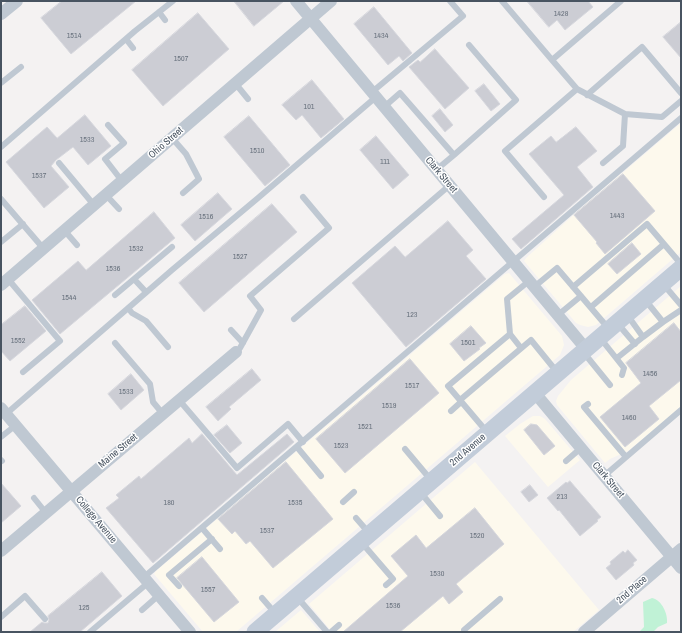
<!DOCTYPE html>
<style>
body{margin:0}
#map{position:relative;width:682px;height:633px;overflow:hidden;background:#f4f2f2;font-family:"Archivo Narrow",sans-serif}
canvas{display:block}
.frame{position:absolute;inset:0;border:2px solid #485461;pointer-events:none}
</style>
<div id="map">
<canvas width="682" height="633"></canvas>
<div class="frame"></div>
</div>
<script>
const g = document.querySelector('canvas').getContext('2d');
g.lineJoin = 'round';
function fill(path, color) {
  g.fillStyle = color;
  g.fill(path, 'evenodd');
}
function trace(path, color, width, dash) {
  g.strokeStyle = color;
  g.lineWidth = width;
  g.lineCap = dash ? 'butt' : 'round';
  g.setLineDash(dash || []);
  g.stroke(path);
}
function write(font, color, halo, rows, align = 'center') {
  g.font = font + ' "Archivo Narrow",sans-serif';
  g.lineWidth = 3;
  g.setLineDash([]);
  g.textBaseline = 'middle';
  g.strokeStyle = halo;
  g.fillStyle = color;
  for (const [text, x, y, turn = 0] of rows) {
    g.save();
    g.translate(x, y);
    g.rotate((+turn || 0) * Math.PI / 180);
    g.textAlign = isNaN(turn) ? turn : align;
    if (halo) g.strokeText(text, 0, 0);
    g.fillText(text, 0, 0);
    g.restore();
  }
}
fill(new Path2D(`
 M681,123V252L596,325L588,327L580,325L576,323L524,261L526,258L579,210Z
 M509,273L562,336L564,345L560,355L236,632H203L154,574L156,571L505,274Z
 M681,286V407L628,451L610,459L605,463L557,405L556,401L558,396L571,380Z
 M533,416H540L545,419L580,460L548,487L505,436L520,424Z
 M475,462L599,610L573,632H332L309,604Z
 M301,610L320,632H275Z`), '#fdf9ed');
fill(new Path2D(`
 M652,598C662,600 668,614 667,623L658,627L653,632H639L644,627L643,602Z`), '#c0f2d6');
const building = new Path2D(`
 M62,1H136L71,54L41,18Z
 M234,1H284L254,26Z
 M527,1H588L593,7L565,30L557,20L549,27Z
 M374,7L412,53L403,61L399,56L388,65L354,24Z
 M198,13L229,49L163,106L132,70Z
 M681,22V58L663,37Z
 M435,49L469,88L445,109L409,67L418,60L420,62Z
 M312,80L344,119L321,138L302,115L296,120L282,105Z
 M484,84L500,104L491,111L475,91Z
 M440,109L453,125L445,132L432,116Z
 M85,115L111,146L88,165L73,147L56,160L51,166L69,187L44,208L6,162L47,127L57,138Z
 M249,116L290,165L265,186L224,137Z
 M576,127L597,151L577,167L593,187L521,249L512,239L564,195L529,154L551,136L556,142Z
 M376,136L409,175L393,189L360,150Z
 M623,174L655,211L605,254L596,243L597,242L574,215Z
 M218,193L232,209L195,241L181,225Z
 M272,204L297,232L204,312L179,283Z
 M154,212L175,238L60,334L32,300L78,261L86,270Z
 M448,221L473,250L466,256L486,279L406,347L352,283L395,246L405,257Z
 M632,243L641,254L617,274L608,264Z
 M25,306L46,331L10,361L1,351V325Z
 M674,323L681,332V380L649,406L659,419L625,447L600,417L641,383L626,363Z
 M471,326L486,343L479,348L480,349L464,361L450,344Z
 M410,359L439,393L345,473L316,439Z
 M252,369L261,380L229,407L231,409L218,421L206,407Z
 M131,374L144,390L121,410L108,394Z
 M531,424L537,425L555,446L544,455L524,430Z
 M227,425L242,443L230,453L214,435Z
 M202,434L237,475L287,434L294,442L153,563L106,508L119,498L116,495L139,476L141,479L189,438L192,443Z
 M286,462L333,519L273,568L250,541L246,544L235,531L232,534L218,519Z
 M570,481L601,517L597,520L598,521L580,536L559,510L558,511L547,498L566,482L567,483Z
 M1,483L21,506L1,523Z
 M530,485L538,495L529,502L521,492Z
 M475,508L504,544L456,584L463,592L449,604L443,596L400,632H343L408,576L391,556L416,535L426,548Z
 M628,550L637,560L633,563L634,565L616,580L606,568L611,564L610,562L623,551L625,553Z
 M202,557L239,602L214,622L177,578Z
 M102,572L122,596L80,632H30L42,622L44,623H48L49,620L48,616Z`);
fill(building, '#cccdd4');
trace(building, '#d6d7dd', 1);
trace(new Path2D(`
 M502,1L552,60
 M159,12L165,20
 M126,39L133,48
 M1,83L21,67
 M235,83L248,99
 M577,89L625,114L662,117L681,101
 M372,92L463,16L450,1
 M587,95L642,47L681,93
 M384,107L400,93L454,155L436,170
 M108,125L124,143L105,159L122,181
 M172,138L186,154L199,179L183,193
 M1,147L135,31L173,1
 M454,155L516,100L469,45
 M59,163L94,205
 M603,163L623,146L625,114
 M106,195L119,209
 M544,197L505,151L577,89L552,60L621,1
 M1,199L43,248
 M64,230L77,245
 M1,242L23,224
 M8,279L60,341L23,372
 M134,279L172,247
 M664,285L681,305
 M534,287L557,268L609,329
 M573,287L647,224L681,264
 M115,295L134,279L146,292
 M646,301L663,322L681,310
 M591,307L664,244
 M128,308L132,313L146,321L168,347
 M558,315L581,296
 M628,316L643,337L663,322
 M294,319L450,185
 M618,324L635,344
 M231,330L243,343
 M601,339L624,368L622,375
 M115,343L150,384L153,402L163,414
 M521,348L510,334L507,299L529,281
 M236,352L240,348L261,310L250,296L329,228L303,197
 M584,353L610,385
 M617,358L643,337
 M179,400L237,468L288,424L303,442
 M460,400L531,340L557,372
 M588,404L584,407L626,457
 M451,411L461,402
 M6,414L172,270L258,198L376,97
 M487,432L448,386L510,334
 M1,437L16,425
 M297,447L321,476
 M405,449L431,480
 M1,460L2,461
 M566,461L581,448
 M604,476L681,410
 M421,493L440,516
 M34,498L46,513
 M343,502L354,492
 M356,518L369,533
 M202,528L220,549
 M362,543L393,579L386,585
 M144,577L681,118
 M179,586L169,575L212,539
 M297,597L327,632
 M262,598L275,613
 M142,610L159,595
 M1,617L25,596L45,619
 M90,632L149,582
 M331,632L339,625
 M465,632L464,630L500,599`), '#bfc8d2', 6);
trace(new Path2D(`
 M296,1L586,349
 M1,14L17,1
 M1,285L331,1
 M535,393L681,568
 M1,408L190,632
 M1,551L236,352
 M584,632L681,549`), '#bfc8d2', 12);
trace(new Path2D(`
 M255,632L681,268`), '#c2ccd9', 17);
write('8px', '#69727e', null, [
 ["1428",561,14],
 ["1514",74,36],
 ["1434",381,36],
 ["1507",181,59],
 ["101",309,107],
 ["1533",87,140],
 ["1510",257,151],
 ["111",385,162],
 ["1537",39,176],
 ["1443",617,216],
 ["1516",206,217],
 ["1532",136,249],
 ["1527",240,257],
 ["1536",113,269],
 ["1544",69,298],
 ["123",412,315],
 ["1552",18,341],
 ["1501",468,343],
 ["1456",650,374],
 ["1517",412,386],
 ["1533",126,392],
 ["1519",389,406],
 ["1460",629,418],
 ["1521",365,427],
 ["1523",341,446],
 ["213",562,497],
 ["180",169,503],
 ["1535",295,503],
 ["1537",267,531],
 ["1520",477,536],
 ["1530",437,574],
 ["1557",208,590],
 ["1536",393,606],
 ["125",84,608]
]);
write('10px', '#485461', '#fff', [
 ["Ohio Street",166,143,-41],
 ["Clark Street",441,175,50],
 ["2nd Avenue",468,450,-41],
 ["Maine Street",118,451,-40],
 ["Clark Street",608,480,50],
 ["College Avenue",96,520,50],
 ["2nd Place",632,590,-41]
]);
</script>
